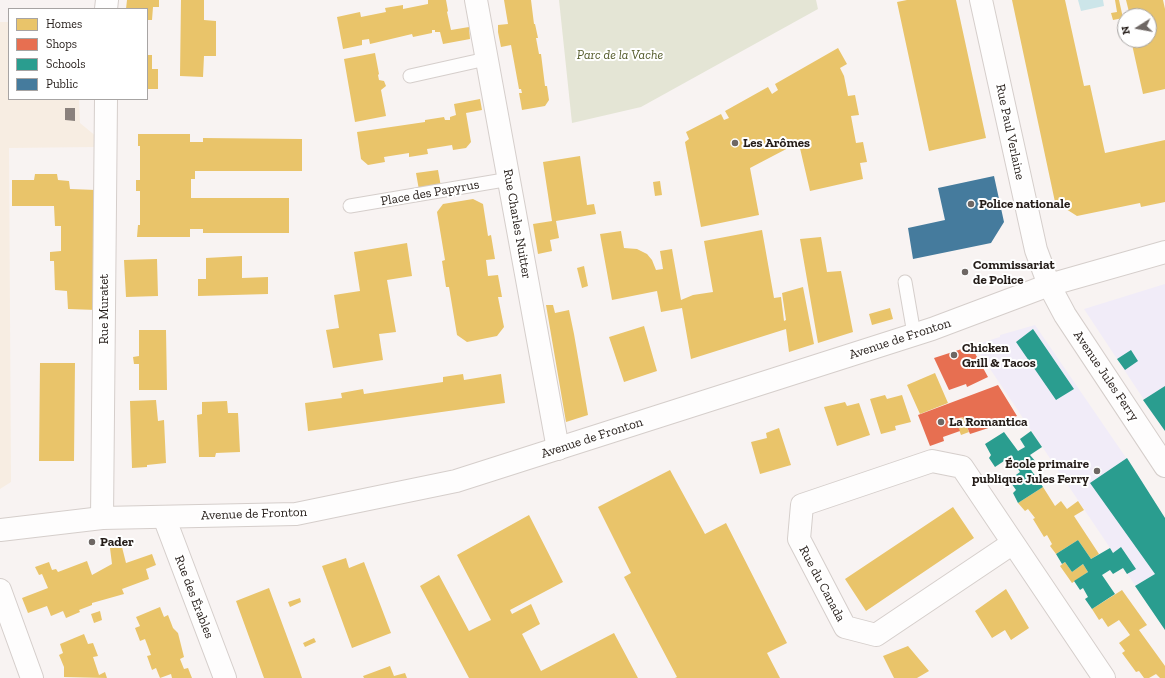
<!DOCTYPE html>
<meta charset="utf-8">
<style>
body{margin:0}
#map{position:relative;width:1165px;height:678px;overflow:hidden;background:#f8f3f2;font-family:"Zilla Slab",serif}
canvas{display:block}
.legend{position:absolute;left:8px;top:8px;width:140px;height:92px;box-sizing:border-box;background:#fff;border:1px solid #a7a4a3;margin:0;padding:5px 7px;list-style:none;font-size:12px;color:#241c18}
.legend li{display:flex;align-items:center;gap:8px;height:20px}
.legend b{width:20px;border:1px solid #a7a4a3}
.north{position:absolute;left:1117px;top:8px;width:40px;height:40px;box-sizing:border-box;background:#fff;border:1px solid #a7a4a3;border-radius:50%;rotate:259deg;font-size:11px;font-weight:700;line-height:16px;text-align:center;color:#241c18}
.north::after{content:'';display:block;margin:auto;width:14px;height:18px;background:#6e6764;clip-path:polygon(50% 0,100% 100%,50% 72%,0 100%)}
</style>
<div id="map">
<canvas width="1165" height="678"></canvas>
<ul class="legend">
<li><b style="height:11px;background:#e9c46a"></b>Homes</li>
<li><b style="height:11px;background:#e76f51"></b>Shops</li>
<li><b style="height:11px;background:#2a9d8f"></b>Schools</li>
<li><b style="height:11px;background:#457b9d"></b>Public</li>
</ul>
<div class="north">N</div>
</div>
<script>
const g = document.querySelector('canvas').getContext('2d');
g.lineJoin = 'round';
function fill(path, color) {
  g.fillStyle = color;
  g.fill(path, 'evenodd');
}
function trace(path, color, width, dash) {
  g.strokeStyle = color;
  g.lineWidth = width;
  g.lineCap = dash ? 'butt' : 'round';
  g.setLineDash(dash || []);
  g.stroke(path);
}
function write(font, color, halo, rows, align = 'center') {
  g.font = font + ' "Zilla Slab",serif';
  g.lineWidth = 4;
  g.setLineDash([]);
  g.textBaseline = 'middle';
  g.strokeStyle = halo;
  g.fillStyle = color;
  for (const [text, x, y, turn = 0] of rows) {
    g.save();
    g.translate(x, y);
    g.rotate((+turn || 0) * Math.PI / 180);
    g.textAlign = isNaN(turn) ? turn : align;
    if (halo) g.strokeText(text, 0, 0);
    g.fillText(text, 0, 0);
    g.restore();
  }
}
fill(new Path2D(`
 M0,22H9V99H79L80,123L97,137L96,147L9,148L11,482L0,489Z`), '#f7ede2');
fill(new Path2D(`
 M1165,284V430H1164L1084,309Z
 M1035,325L1144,484L1165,630L974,345L1000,337V335Z`), '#f1ecf8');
fill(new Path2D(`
 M559,0H816L818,9L641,107L572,123Z`), '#e4e5d5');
fill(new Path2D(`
 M1078,0H1103L1104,6L1081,11Z`), '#cce5e9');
fill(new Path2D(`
 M127,0H159V7H153L152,20H147V9H126Z
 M181,0H204V20L216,21V56H204L203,77L180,76Z
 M428,0H446L448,11L447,12L451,30L469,27L470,39L443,44L440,32H435V30H432V33L413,37L412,34L370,44L369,39L362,40V45L343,49L337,17L360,12L361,17L386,12L385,8L403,5V9L428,4Z
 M504,0H531L534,24H535L538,38H536L539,54H541L545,86H547L549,100L545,106L522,110L519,93H522L521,89H519L511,45L501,47L498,32V25L508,24Z
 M907,0H956L986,138L929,151L897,2Z
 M1012,0H1065L1084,86L1090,85L1105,153L1165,140V202L1141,207L1140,203L1077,216L1055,202Z
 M1115,0H1119L1123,18L1113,20L1111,13L1117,12Z
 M1126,0H1163L1165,9V89L1143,94L1131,40H1149V16H1130Z
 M838,48L847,64L840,68L844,76L848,96L855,95L859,115L851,116L856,143L863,142L867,162L860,163L863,179L810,191L799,144L792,146L750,168L759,215L701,227L685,142L689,139L686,132L721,114L724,120L729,118L725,111L768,87L772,94L778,90L775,84Z
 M375,53L379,74L378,75L379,80L384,81L386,86L381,90L386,116L355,122L344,59Z
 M147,55H152V69H158V89H147Z
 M480,99L482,110L466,113L471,142L466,148L453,150L452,145L427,149L428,154L409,157V153L384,157L385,162L368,165L361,159L357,132L425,122V120L444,117L445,120H450V117L456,115L454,104Z
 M138,134H190V142H203V138L302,139V171H195V179H191V198H289V233H203V229H190V237H137L138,225H140V191H136V180H140V146H138Z
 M580,156L587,205L594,204L596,214L556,221L559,238L550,240L552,251L538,254L533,224L552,221L543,162Z
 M438,170L441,187L419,190L416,173Z
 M35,174H57L58,180L69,181L70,189L96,190L97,310L68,309L67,291L55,290L54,261H50V252L61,251V226H55L54,206H12V180H34Z
 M660,181L662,195L655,196L653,182Z
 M473,199L483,204L488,236L491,235L495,259L486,260L488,276L498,275L502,297H498L504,327L497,336L467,342L457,335L449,287H446L442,261L445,260L437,212L443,204Z
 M762,230L774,298L781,297L784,321L786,320L782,293L803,287L814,344L789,352L786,329L691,359L682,308L661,312L657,291L612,300L600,234L621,231L624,248L637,249L647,254L652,260L656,270L663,269L660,251L672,249L681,300L693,295L713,292L704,241Z
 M821,237L827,272L841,271L853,332L818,343L800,239Z
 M407,243L412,276L387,280L396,332L379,334L383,360L333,368L326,330L339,328L334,295L360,291L354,252Z
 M242,256V278L268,277V294L198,296V279H206V258Z
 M157,259L158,296L126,297L124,260Z
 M584,266L588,286L582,288L577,268Z
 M546,305H553L555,313L569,310L574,334L588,415L566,422Z
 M890,308L893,319L872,325L869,314Z
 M644,326L657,371L624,382L609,337Z
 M139,330H166L167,390H139V364H134L133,357L139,356Z
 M40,363H75L74,461H39Z
 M935,373L948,403L920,414L907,385Z
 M463,374L464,380L501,374L505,403L308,431L305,403L342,398L341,393L363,389L364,394L443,382V377Z
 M885,395L887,399L902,395L911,422L895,426L896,430L881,434L870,399Z
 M156,400L158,421L164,420L166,463L147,465V467L132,468L130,401Z
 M227,401L228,413H238L240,452L216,453L215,457H199L197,415L202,414V402Z
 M845,402L847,406L859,403L870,435L837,446L824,407Z
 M963,417L969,432L961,435L955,419Z
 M779,428L791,465L760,474L751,442L767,438L766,433Z
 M670,470L705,534L726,523L787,643L767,653L780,678H675L677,677L624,577L631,573L598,507Z
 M1043,487L1055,506L1061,501L1067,509L1078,501L1084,510L1074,516L1099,554L1091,559L1078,540L1056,554L1050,546L1052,544L1047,535L1044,537L1033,519L1035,518L1028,509L1025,511L1018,503Z
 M953,507L974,538L866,611L845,579Z
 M529,515L563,582L510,610L512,614L531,604L540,624L522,634L541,671L614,633L638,678H469L420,586L439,575L469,631L491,620L457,555Z
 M122,547L126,563L152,554L156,565L146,569L149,579L122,589L124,594L92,603V605L79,610L80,612L66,618L63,611L51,616L47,606L28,613L22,598L48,588L42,574L39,575L35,567L49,562L52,570L56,569L58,572L87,561L92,575L112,564L110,548Z
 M346,558L349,568L364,562L391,633L352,648L322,566Z
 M1065,562L1072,572L1083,564L1088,572L1072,583L1060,566Z
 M269,588L299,669L302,678H264L236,601Z
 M1006,589L1029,628L1011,640L1005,630L992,638L975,611Z
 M1122,590L1147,625L1139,630L1165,666V678H1160L1156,674L1149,678H1144L1139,671L1136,672L1122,653L1125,651L1119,643L1130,635L1125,628L1119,620L1108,627L1102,618L1099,620L1092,609Z
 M300,598L301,602L290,607L288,602Z
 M160,607L164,617L168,615L173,628L178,633L184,657L180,659L184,669L188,668L192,678H172L171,674L160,678L156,668L152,670L147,656L151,655L145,639L140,641L135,628L140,626L136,617Z
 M100,611L102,620L94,623L91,614Z
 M84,634L88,644L93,643L98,656L93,657L99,675L105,672L107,678L64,677V667L59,655L63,653L60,644Z
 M314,638L316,642L305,647L303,643Z
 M908,646L929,671L917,678H894L883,656Z
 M390,666L394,676L405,673L407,678H364L363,676Z`), '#e9c46a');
fill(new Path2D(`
 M971,346L988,377L967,387L966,384L949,390L934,358Z
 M998,385L1017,416L1012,418L1013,420L970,434L963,417L955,419L960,431L943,437L944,441L930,446L918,415Z`), '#e76f51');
fill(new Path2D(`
 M1033,329L1074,389L1056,400L1016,342Z
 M1131,350L1138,361L1125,370L1117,359Z
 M1165,386V431L1143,400Z
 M1031,431L1042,447L1030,455L1036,462L1029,467L1043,487L1018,503L1013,493L1016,490L1009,480L1020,472L1010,457L995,467L989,458L991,455L985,444L1004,432L1018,451L1025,447L1020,439Z
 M1127,458L1165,518V630L1135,586L1155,574L1090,483Z
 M1078,540L1091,559L1110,548L1113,553L1121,547L1136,569L1127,574L1123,568L1113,574L1110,570L1102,575L1115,594L1092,609L1085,599L1088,597L1083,588L1080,590L1074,581L1088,572L1083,564L1072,572L1065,562L1062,564L1056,554Z`), '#2a9d8f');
fill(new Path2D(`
 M994,176L1004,222L991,243L913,259L908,228L945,220L938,188Z`), '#457b9d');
fill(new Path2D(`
 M65,108H75V121L65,120Z`), '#8a817c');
const lane = new Path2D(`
 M410,76L486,59
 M350,206L510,179
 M905,282L914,334`);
const street = new Path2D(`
 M476,0L558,449
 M981,0L1036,250L1049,285L1065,315L1165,466
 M106,9L107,0
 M164,517L225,678
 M102,518L106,99
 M1013,543L876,635L845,627L799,539L802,505L932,461L962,467L1104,678
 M0,590L32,678`);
const secondary = new Path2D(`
 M0,530L102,518L296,514L456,481L932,329L1049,285L1165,252`);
trace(lane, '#d5cecb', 15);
trace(street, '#d5cecb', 24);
trace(secondary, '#d5cecb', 24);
trace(lane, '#fefdfd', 13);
trace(street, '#fefdfd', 22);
trace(secondary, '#fefdfd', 22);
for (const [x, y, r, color] of [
 [735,143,4,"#6e6764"],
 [971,204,4,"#6e6764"],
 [965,272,4,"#6e6764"],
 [954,355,4,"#6e6764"],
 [941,422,4,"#6e6764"],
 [1097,471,4,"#6e6764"],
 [92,542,4,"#6e6764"]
]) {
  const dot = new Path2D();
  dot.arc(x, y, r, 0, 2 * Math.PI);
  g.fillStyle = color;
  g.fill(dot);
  trace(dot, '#fff', 1.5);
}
write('italic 13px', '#545b2a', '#fff', [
 ["Parc de la Vache",620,55]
]);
write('13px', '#241c18', '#fff', [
 ["Rue Paul Verlaine",1010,132,78],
 ["Place des Papyrus",430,193,-10],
 ["Rue Charles Nuitter",517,224,80],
 ["Rue Muratet",104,309,-90],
 ["Avenue de Fronton",900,339,-18],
 ["Avenue Jules Ferry",1106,376,56],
 ["Avenue de Fronton",592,438,-18],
 ["Avenue de Fronton",254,514,-2],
 ["Rue du Canada",822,584,62],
 ["Rue des Érables",194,597,69]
]);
write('bold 13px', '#241c18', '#fff', [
 ["Les Arômes",743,143],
 ["Police nationale",979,204],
 ["Commissariat",973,265],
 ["de Police",973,280],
 ["Chicken",962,348],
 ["Grill & Tacos",962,363],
 ["La Romantica",949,422],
 ["École primaire",1089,464,"right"],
 ["publique Jules Ferry",1089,479,"right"],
 ["Pader",100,542]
], 'left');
</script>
